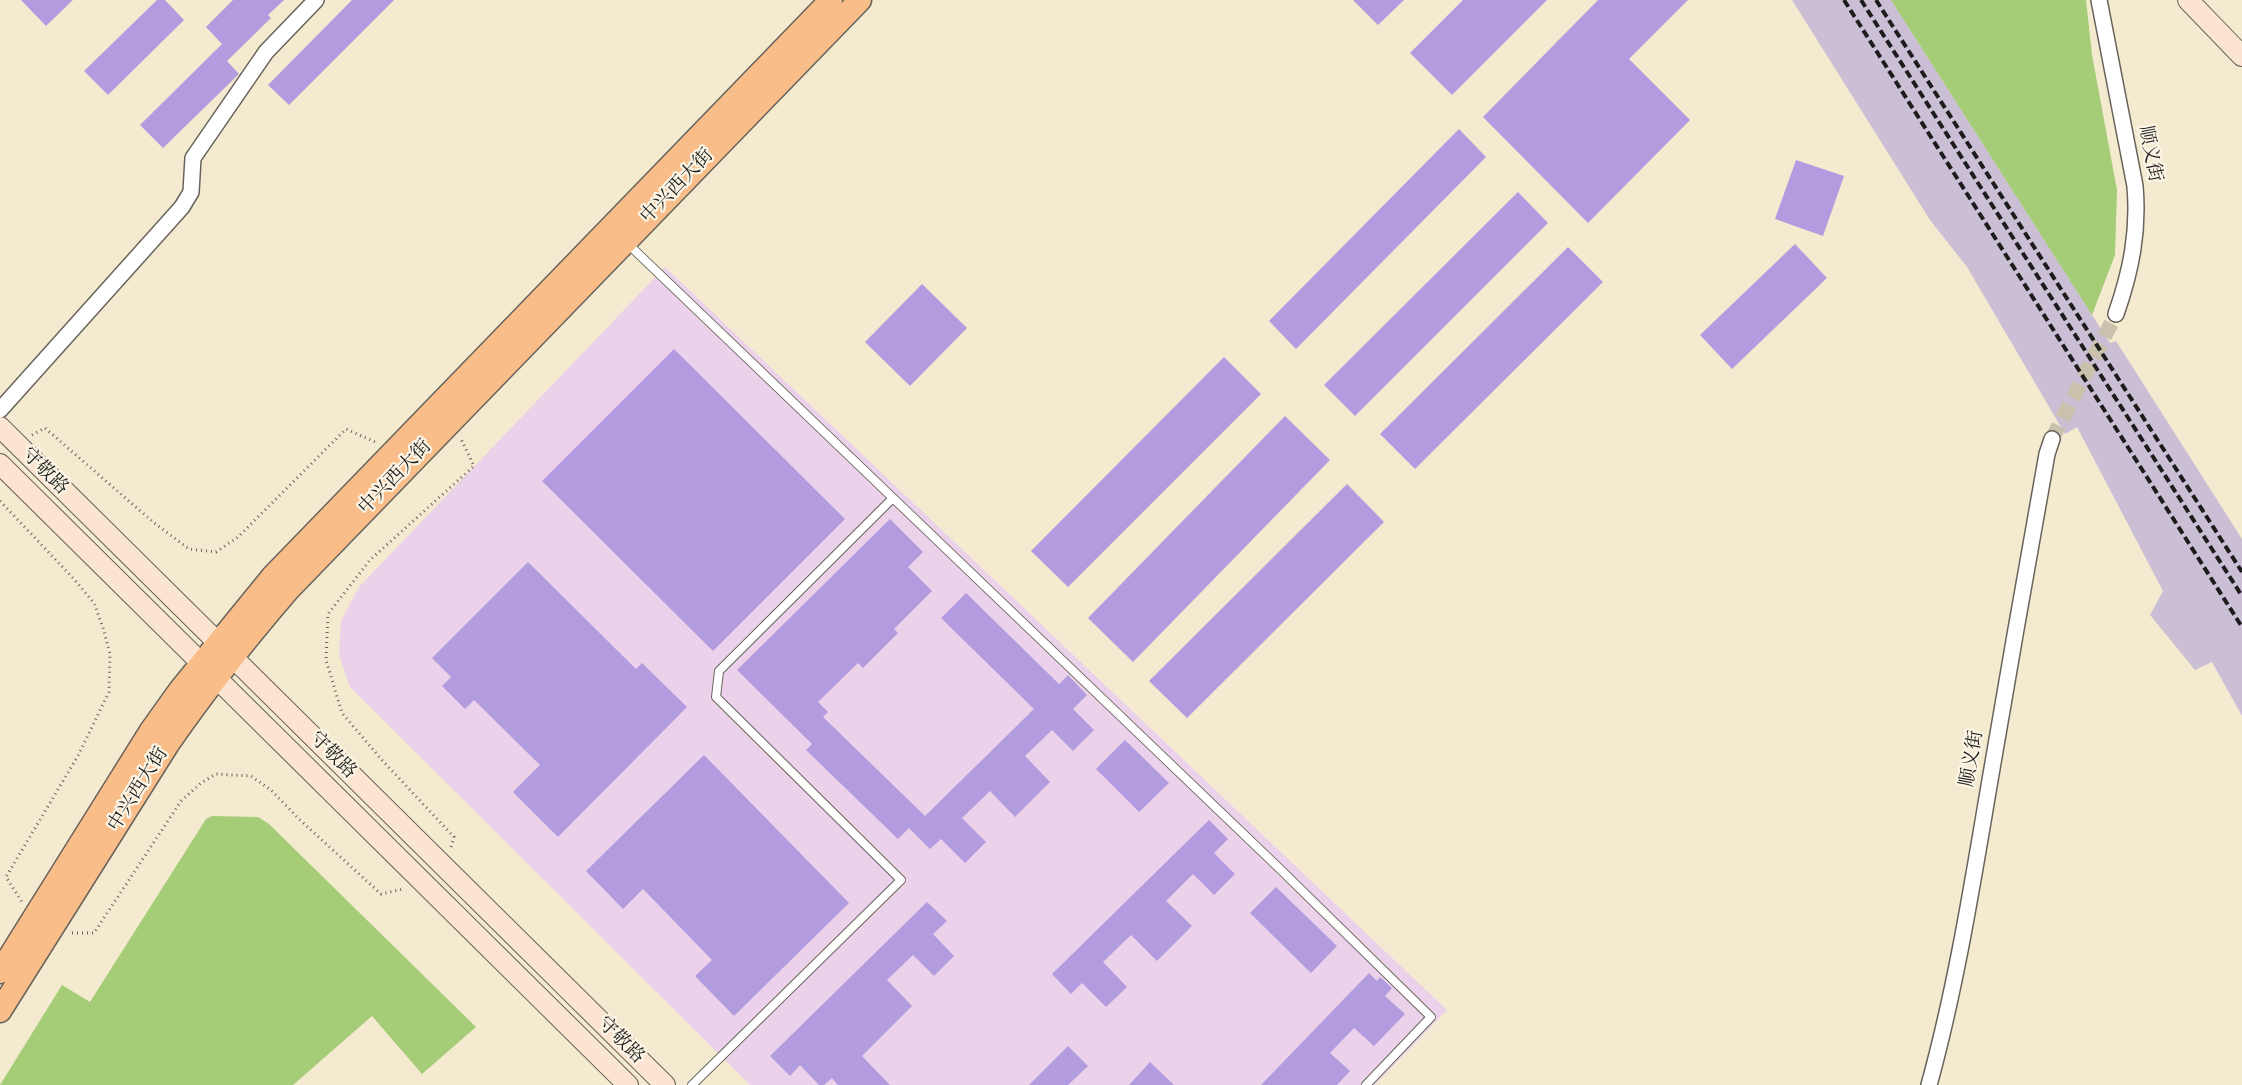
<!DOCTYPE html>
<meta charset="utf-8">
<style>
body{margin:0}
canvas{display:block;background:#f4ead0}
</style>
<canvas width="2242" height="1085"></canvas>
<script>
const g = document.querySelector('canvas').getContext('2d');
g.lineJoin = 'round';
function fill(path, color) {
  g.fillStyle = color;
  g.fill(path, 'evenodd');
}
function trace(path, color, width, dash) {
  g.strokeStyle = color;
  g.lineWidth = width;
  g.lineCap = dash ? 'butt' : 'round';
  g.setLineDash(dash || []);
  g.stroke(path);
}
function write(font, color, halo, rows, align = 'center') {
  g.font = font + ' "IM FELL English","Noto Serif SC",serif';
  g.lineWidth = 4.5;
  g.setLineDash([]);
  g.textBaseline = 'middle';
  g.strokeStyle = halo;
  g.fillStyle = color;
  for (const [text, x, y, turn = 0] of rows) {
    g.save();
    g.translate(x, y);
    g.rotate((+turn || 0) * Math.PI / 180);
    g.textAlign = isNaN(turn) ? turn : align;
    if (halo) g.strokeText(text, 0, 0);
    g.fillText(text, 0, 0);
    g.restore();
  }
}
fill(new Path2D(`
 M665,267L1447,1010L1375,1085H750L350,687L339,655L341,621L359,587Z`), '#ecd1ea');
fill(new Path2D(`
 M1792,0H1891L2110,343L2116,341L2242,539V716L2212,662L2195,670L2150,615L2163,591L2077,427L2065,434L1967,267L1930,220Z`), '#cbbfd5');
fill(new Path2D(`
 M1891,0H2086L2092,55L2117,190L2115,255L2092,315Z
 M212,816L258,817L269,824L476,1027L422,1074L372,1016L293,1085H0L62,985L90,1002L206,819Z`), '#a5cc76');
fill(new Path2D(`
 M21,0H73L46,26Z
 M157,0H165L184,20L108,95L84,71Z
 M233,0H284L268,15L271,18L227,61L239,74L163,148L140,125L222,44L206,27Z
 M352,0H394L289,105L268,85Z
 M1353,0H1404L1378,25Z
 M1463,0H1547L1452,95L1410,53Z
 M1598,0H1688L1629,59L1690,120L1588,223L1483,117Z
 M1459,129L1486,157L1296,349L1269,321Z
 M1796,160L1844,176L1823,236L1775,219Z
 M1518,192L1548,223L1355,416L1324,385Z
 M1795,244L1827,278L1732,369L1700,335Z
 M1568,247L1603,282L1415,469L1380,434Z
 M922,284L967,328L910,386L865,342Z
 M674,349L845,519L713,651L542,481Z
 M1224,357L1261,394L1068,587L1031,551Z
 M1285,416L1330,460L1133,662L1088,618Z
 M1347,484L1384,522L1187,718L1149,681Z
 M890,519L923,552L908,567L932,591L894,629L898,633L863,668L858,663L818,702L828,712L823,717L925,816L1034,709L941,618L966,593L1059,684L1068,675L1087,695L1073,709L1094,730L1073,751L1052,730L1025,756L1050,782L1015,817L990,791L962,818L986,842L965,863L941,839L930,849L909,828L898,839L806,750L812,744L737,670Z
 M528,562L636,669L642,663L687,707L558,837L513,792L540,765L474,700L465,709L442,686L451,677L432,658Z
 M1125,740L1169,783L1139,812L1096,769Z
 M704,755L849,903L734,1016L695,976L712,960L643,889L623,909L586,871Z
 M1209,820L1228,839L1214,853L1235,874L1214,895L1193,874L1166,901L1192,926L1157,961L1131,935L1103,962L1127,987L1106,1007L1082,983L1071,994L1052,974Z
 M1276,887L1337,946L1311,973L1250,913Z
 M927,902L947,921L933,934L954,956L934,976L913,955L887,980L912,1006L862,1056L890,1085H838L832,1078L824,1085H819L800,1065L790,1076L770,1056Z
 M1369,973L1377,981L1380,977L1392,988L1385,996L1405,1014L1374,1046L1354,1028L1330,1053L1350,1071L1337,1085H1261Z
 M1068,1046L1088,1066L1068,1085H1029Z
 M1150,1062L1174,1085H1129Z`), '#b29cdf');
trace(new Path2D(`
 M2052,439L2116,314`), '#c9c1ac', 15, [15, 8]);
const lane = new Path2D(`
 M627,243L1281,870L1431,1017L1366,1085
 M692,1085L901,880L716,697L719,671L893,498`);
const street = new Path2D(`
 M2099,0L2135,186C2139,232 2131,271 2116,314
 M0,410L182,207L191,192L193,158L266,52L316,0
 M1929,1085C1956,987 1972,886 1989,786C2008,675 2027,565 2047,454L2052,439`);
const secondary = new Path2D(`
 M2188,0L2242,56
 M0,427L665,1085
 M0,464L628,1085`);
const primary = new Path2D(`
 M0,972L150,732L180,690L273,576L831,0
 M0,1011L168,744C205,690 246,639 288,590L860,0`);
trace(lane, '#68645b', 10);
trace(street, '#68645b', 18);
trace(secondary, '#68645b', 22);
trace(primary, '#68645b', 25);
trace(new Path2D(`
 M32,435L45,428L153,522L189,549L216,552L238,537L346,429L375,442
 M0,501L74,579L94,603L103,628L110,654L109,692L79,754L6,877L22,902
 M451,847L454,837L381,759L342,713L326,660L328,614L370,560L474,466L461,439
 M72,933H94L181,801L201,783L216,774L251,776L271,790L299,819L381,894L403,889`), '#68645b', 3, [1, 4]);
trace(lane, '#fff', 8);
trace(street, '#fff', 15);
trace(secondary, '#fce5d0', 20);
trace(primary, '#f8bd89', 22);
trace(new Path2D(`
 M1844,0L2242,627
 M1861,0L2242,596
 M1876,0L2242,572`), '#1c1c1c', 4, [8, 4]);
write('19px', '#1c1c1c', '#fcf5e5', [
 ["顺义街",2149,154,79],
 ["中兴西大街",678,187,-46],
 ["守敬路",44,472,45],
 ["中兴西大街",396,478,-46],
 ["守敬路",332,756,45],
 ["顺义街",1973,759,-80],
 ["中兴西大街",139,790,-58],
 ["守敬路",620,1041,45]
]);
</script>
